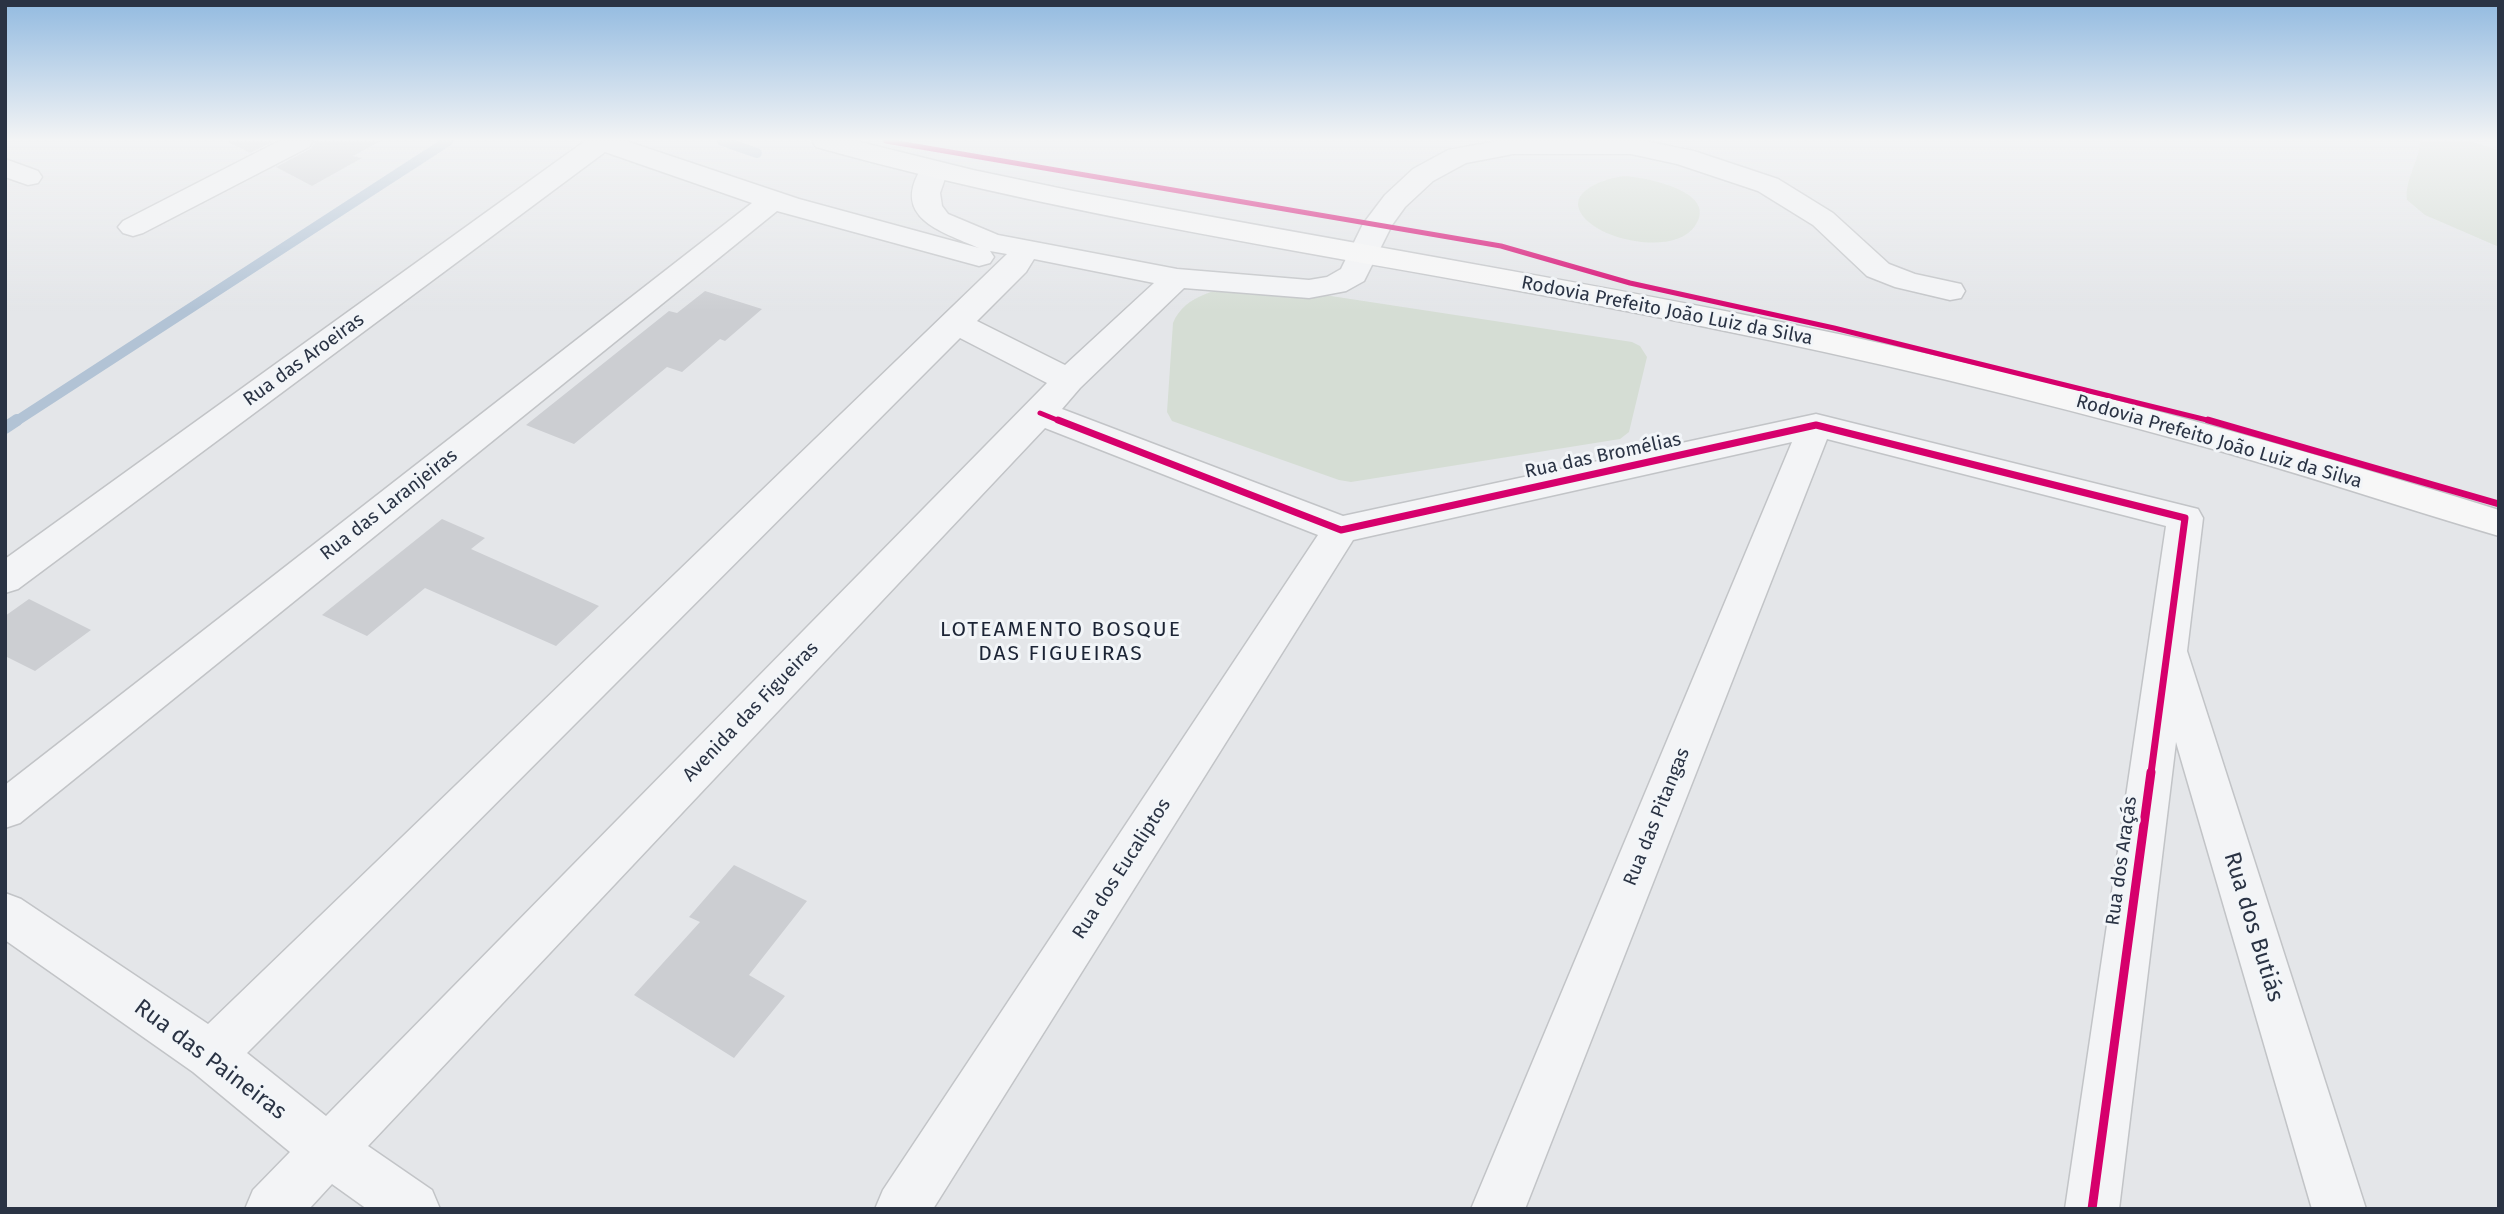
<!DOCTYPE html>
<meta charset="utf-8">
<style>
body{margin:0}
#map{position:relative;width:2504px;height:1214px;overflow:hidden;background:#e4e6e9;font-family:"Fira Sans",sans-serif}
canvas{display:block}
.frame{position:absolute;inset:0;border:7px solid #2a3344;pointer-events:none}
</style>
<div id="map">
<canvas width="2504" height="1214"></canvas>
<div class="frame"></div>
</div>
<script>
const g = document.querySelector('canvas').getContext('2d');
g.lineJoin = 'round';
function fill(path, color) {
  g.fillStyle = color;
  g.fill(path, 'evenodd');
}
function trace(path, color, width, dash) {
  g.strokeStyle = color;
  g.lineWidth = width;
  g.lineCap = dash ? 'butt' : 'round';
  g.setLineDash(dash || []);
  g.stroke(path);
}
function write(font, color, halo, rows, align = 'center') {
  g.font = font + ' "Fira Sans",sans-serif';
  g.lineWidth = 6;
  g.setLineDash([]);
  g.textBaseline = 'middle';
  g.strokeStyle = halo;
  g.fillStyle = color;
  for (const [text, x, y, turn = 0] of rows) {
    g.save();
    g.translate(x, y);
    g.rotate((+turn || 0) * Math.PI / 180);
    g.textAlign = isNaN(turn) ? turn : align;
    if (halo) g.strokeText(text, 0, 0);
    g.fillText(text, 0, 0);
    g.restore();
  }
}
fill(new Path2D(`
 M2420,141H2470L2499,150V247L2425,215L2407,200C2404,181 2420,159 2420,141Z
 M1624,176C1644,177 1720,191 1695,226C1676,254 1612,242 1590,223C1557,195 1601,179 1624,176Z
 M1246,283L1632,342L1640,346L1647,357L1629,432L1620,439L1351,482L1339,480L1172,421L1167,412L1173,323C1185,294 1220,289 1246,283Z`), '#d5ddd4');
trace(new Path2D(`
 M722,141L757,153
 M15,422L448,141`), '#b2c3d5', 10);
trace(new Path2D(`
 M5,428L17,420`), '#b2c3d5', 12);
fill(new Path2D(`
 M226,141H274L250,153Z
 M316,141H381L353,156L362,158L312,186L276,167L310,149Z
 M705,291L762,309L725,341L720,339L682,372L667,367L574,444L526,425L669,311L677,313Z
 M442,519L485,538L471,549L599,606L556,646L425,588L367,636L322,615Z
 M29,599L91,630L35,671L5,656V616Z
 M734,865L807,901L749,975L785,996L734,1058L634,995L700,922L689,917Z`), '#ccced2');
const street = new Path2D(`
 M279,141H313L309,147L143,233L133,236L123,233L118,227L123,221Z
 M585,141H626L799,199L979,248C940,231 888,217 924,164L934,162L944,164L948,170L940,193L942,206L948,214L998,235L1177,269L1309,280L1327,277L1341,269L1363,224L1385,195L1413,169L1448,150L1497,141H1645L1694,151L1778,179L1833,213L1889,264L1915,274L1961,284L1965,291L1961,298L1950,300L1895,287L1867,276L1813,225L1758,191L1677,164L1631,154H1513L1466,163L1433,181L1405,207L1392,225L1364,281L1346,291L1309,298L1184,288L1080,388L1062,409L1343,516L1816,414L2198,509L2203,518L2187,651L2366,1209H2312L2176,742L2119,1209H2065L2166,526L1827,439L1525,1209H1471L1792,442L1353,540L933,1209H875L883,1190L1318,535L1045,428L368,1146L432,1190L440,1209H367L332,1184L309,1209H245L253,1190L290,1152L193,1072L5,940V893L21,899L208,1024L1007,254L990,251L994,257L990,263L979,266L777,211L20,823L5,828V785L752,203L605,152L18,589L5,593V559ZM1034,259L1154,283L1065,365L977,321L1026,272ZM960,338L1047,383L326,1116L247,1053Z
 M5,159L38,171L42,177L38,183L28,185L5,177Z`);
const secondary = new Path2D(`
 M812,141H856L973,170L1073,191C1313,237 1555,276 1795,325C2033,374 2267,438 2499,510V536C2396,506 2295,471 2191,443C2029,398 1866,359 1701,326C1407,265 1106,228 816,147Z`);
trace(street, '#c2c4c7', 3);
trace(secondary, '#c2c4c7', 3);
fill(street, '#f3f4f6');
fill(secondary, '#f7f7f7');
trace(new Path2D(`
 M886,141L1501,246L1630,283L1834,328L2215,422
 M1040,413L1062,422`), '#d6006c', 5);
trace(new Path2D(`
 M1058,420L1341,530L1816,425L2185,518L2151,773
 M2208,420L2499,504`), '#d6006c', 7);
trace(new Path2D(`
 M2092,1209L2151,772`), '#d6006c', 9);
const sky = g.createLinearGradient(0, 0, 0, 311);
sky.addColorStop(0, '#92bae0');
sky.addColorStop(0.45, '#f3f4f5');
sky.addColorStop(1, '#f3f4f500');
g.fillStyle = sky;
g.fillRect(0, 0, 2504, 311);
write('19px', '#2a3344', '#f2f5f8', [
 ["Rodovia Prefeito João Luiz da Silva",1667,311,11],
 ["Rua das Aroeiras",304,360,-36],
 ["Rodovia Prefeito João Luiz da Silva",2219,442,16],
 ["Rua das Bromélias",1603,456,-12],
 ["Rua das Laranjeiras",389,505,-38],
 ["Avenida das Figueiras",751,712,-46],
 ["Rua das Pitangas",1657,817,-68],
 ["Rua dos Araçás",2122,861,-82],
 ["Rua dos Eucaliptos",1122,869,-57]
]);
g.letterSpacing = '2px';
write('21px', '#1c2435', '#f2f5f8', [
 ["LOTEAMENTO BOSQUE",1061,630],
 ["DAS FIGUEIRAS",1061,654]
]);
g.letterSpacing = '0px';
write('23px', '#2a3344', '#f2f5f8', [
 ["Rua dos Butiás",2253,927,73],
 ["Rua das Paineiras",210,1060,37]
]);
</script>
